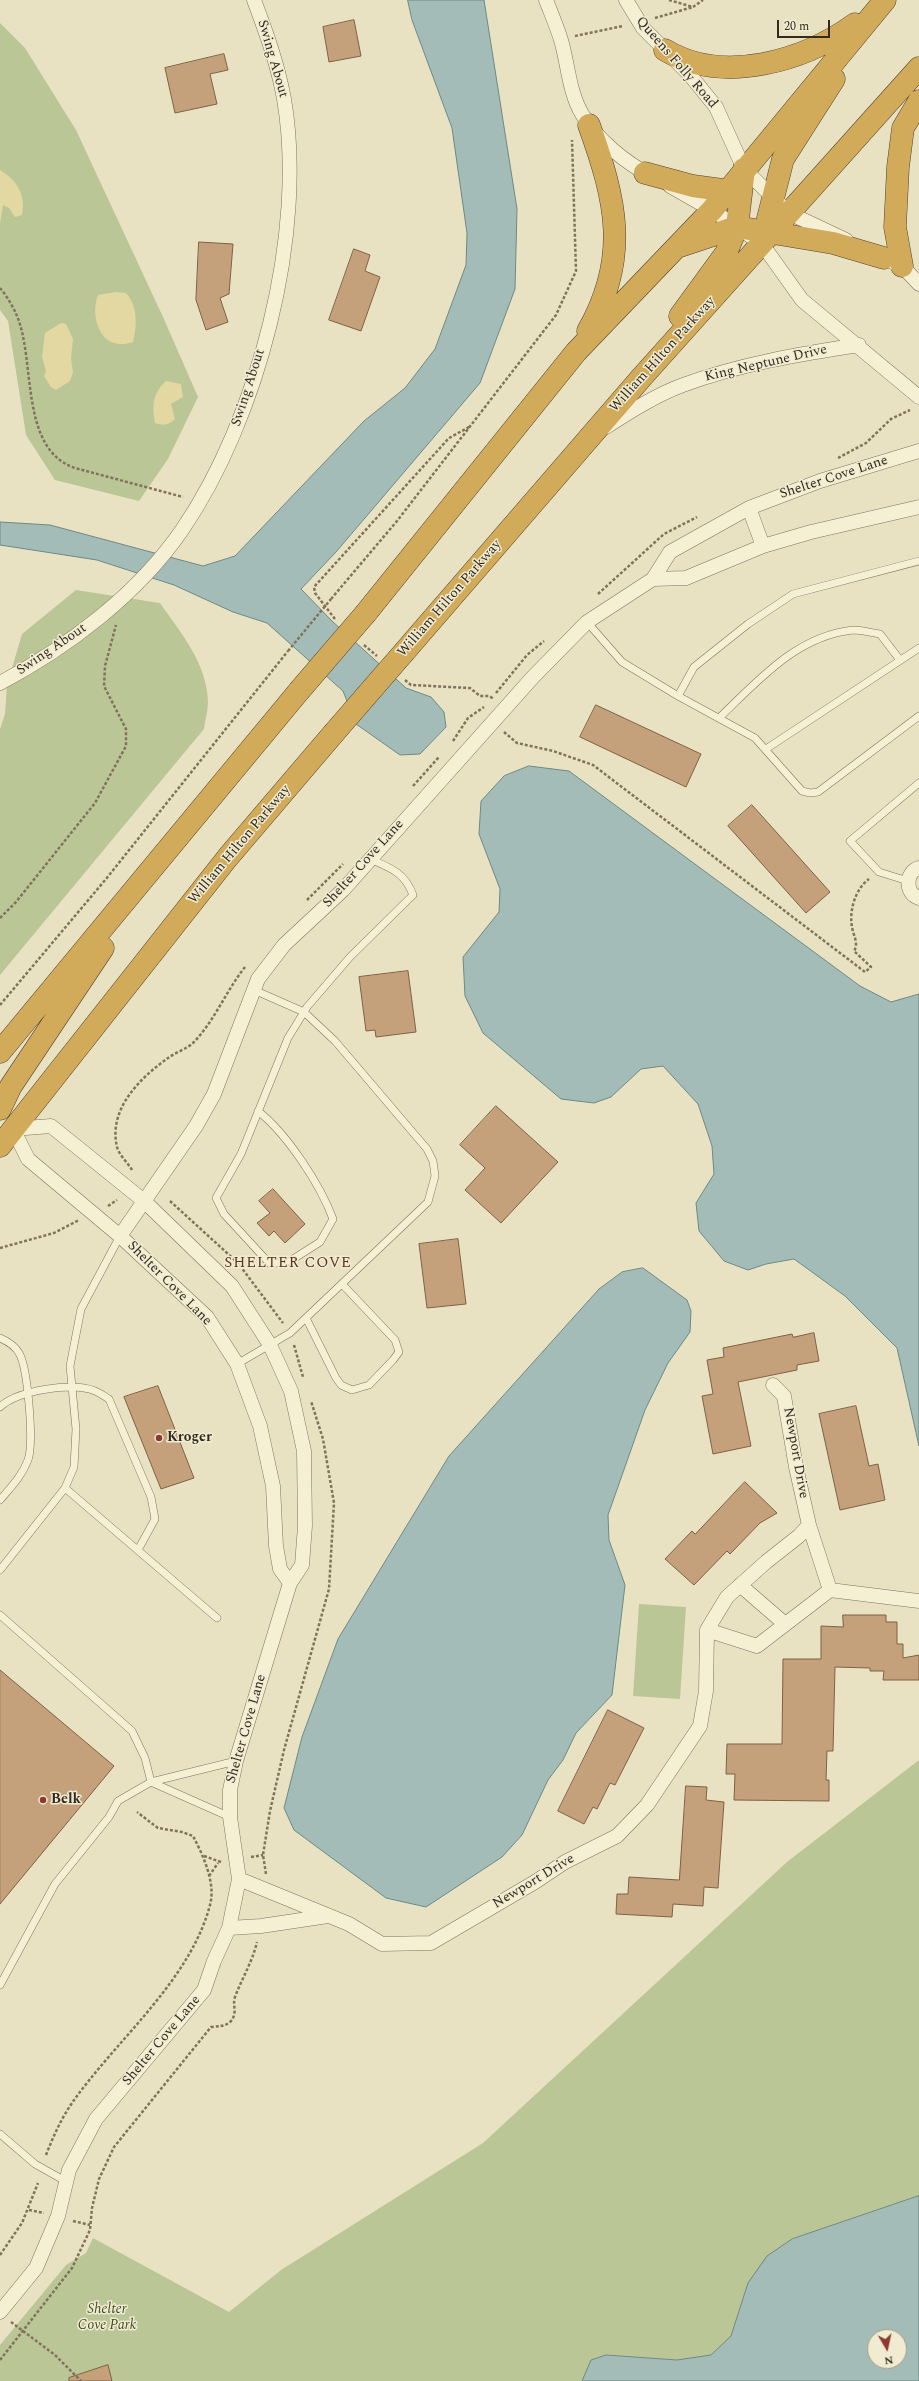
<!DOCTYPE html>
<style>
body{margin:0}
#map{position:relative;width:919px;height:2381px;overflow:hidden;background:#e9e2c2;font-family:Spectral,serif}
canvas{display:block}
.north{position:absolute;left:867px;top:2329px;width:40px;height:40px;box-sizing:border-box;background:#f1ebd1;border:1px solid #a59e89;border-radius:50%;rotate:171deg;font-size:11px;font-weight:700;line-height:16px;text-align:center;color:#322a1e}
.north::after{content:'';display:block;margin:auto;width:14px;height:18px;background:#8a3a31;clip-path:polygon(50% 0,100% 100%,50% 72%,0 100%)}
.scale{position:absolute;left:777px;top:20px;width:53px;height:18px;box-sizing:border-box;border:2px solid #322a1e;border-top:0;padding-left:5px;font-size:12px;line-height:14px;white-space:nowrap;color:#322a1e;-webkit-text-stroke:3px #f1ebd1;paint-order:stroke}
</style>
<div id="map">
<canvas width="919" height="2381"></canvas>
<div class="north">N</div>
<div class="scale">20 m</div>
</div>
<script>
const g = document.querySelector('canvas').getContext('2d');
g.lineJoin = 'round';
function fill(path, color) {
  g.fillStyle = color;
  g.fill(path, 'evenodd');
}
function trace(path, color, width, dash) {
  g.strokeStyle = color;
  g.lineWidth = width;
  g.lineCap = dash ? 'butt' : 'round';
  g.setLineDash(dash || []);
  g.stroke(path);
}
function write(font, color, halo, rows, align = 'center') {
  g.font = font + ' Spectral,serif';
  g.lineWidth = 3;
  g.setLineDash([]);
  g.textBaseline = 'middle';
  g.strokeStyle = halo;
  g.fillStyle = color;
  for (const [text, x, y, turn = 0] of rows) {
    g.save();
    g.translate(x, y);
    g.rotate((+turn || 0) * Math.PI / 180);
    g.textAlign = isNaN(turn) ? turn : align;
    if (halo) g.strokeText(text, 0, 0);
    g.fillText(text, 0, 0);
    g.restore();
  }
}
fill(new Path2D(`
 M0,23L25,48L76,130L163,317L198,397L168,459L139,501L55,480L26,435L8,321L0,310Z
 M76,590L160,603C181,633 207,663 208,702C208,711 205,720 204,729L0,975V729L5,714L7,685L22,634Z
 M639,1604L686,1607L680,1699L633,1696Z
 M919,1760V2196L792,2239L748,2283L731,2337L711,2355L677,2360L606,2355L591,2360L582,2381H0V2345L66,2265L86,2253L93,2238L229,2312L281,2270L483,2143L787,1862Z`), '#bbc697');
fill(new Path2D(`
 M0,170C17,180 26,195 22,215L15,217L9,208L3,205L0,224Z
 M116,292L126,293C138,306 137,326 133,342C102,353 89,319 98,295Z
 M61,323L66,324L73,339L71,358L73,372L70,381L56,390L51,387L44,376L46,371L42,357L45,333Z
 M166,381L181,384L183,397L171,404L175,419C169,425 163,426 155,423C152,406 152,394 166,381Z`), '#e3d8a1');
const water = new Path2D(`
 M408,0H484L517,209L515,289L480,383L336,552L301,589L333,622L406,688L431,697L444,712L446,727L420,754L400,755L356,724L343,691L267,623L233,612L174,585L97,560L0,545V522L50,525L203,566L235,556L364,421L405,388L435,349L466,265L467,233L452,128L412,20Z
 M529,766L569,771L860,986L891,1002L919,994V1446L897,1348L845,1296L794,1259L766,1264L748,1270L724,1261L699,1231L696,1203L714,1174L712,1146L698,1104L663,1066L641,1069L611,1097L594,1103L561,1099L483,1033L465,996L463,957L499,912L500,889L479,834L481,801L504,776Z
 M643,1268L687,1300L691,1311L690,1332L668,1363L645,1410L608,1515L609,1540L625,1585L612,1695L576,1733L563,1760L548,1780L522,1835L502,1857L426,1907L386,1898L294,1830L284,1808L302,1737L338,1639L449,1456L599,1289L622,1272Z
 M919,2196V2381H582L591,2360L606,2355L677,2360L711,2355L731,2336L748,2283L767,2256L792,2239ZM875,2337H899V2361H875Z`);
fill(water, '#a4bcb8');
trace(water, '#6c8985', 1);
const building = new Path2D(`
 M354,20L361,56L329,62L323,27Z
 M224,54L228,70L210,74L217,104L175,113L165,68Z
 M199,242L233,244L229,294L220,298L228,322L206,330L196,300Z
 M354,249L370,255L365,271L380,277L361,331L329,320Z
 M596,705L701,754L686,787L580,737Z
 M752,805L830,892L806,913L728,826Z
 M408,971L416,1032L376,1037L375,1030L366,1031L359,977Z
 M496,1106L558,1162L501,1223L465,1190L485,1168L460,1145Z
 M273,1189L305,1224L285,1243L274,1231L269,1236L257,1223L270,1213L259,1201Z
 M458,1239L466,1304L427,1308L419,1244Z
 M814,1333L819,1361L797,1365V1370L738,1382L751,1446L713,1454L702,1396L713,1394L707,1360L724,1357L723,1348L792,1334L793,1337Z
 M158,1386L194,1478L161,1489L124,1397Z
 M856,1406L869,1466L878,1464L885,1500L840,1510L819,1414Z
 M745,1482L777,1513L760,1523L730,1554L727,1551L694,1585L665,1559L692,1531L695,1534Z
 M843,1615H886V1622H897V1644H903V1658L919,1655V1680H883L884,1671H870V1668L835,1667L833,1751H827L826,1780H829V1801L734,1800L735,1774H726L727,1744H782L783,1659H821V1626L843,1627Z
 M0,1670L114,1766L0,1904Z
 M608,1710L644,1728L615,1785L610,1783L597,1809L593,1807L584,1824L558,1811Z
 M686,1786L707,1787L706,1800L724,1802L718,1888L704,1887L703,1906L673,1904L672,1917L616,1914L617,1894H628L629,1877L679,1880Z
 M108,2365L112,2381H69V2378Z`);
fill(building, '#c4a17b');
trace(building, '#7e6143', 1);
const lane = new Path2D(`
 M587,622L622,662L678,696
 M919,716L818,792L810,793L802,791L755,738L678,696L694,667L748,624L793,594L919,561
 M719,718C758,681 796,636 853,630C862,630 872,633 880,634L900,660
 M766,749L919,648
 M908,881L879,872L850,841L919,783
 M258,1111C287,1134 320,1184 333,1219L320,1242L290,1261L270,1264L224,1214L216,1198L241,1154L288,1038L307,1007L350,957L413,895C405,873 391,868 370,859
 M306,1318L336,1378L341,1385L352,1390L369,1385L393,1360L399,1352L395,1340L342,1284
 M0,1338C7,1341 15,1346 19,1353C28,1368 34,1443 28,1460C22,1476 11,1487 0,1500
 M237,1364L290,1333L428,1202L435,1176L433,1161L427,1149L335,1041L304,1012L254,990
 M0,1407C18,1390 73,1382 95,1391C100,1393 104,1396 109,1399L151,1497L155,1519L138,1550
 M65,1488L217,1618
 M0,1570L65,1488L74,1467L76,1429L70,1366L81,1309L120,1236
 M0,1615L132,1731L145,1758L151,1782L118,1801L109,1817L55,1884L0,1985
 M151,1782L236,1761
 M151,1782L230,1817
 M0,2134L35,2164L67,2182`);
const street = new Path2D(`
 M546,0C551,13 557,27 561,40C568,64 569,92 582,114C596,139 626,163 651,176
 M626,0L643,28L690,75L716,107L744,169L789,213L846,240
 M670,186L712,210L762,244L802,300L919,397
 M894,263L902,266L919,284
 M606,427C631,411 656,395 683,385C740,364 800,354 859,345
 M749,508L763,546
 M653,579L686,578L763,546L811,532L919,507
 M0,683C68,647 138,594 182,530C258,419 307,233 284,99C278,65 266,32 254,0
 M919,868C905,872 905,894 919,898
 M120,1236L196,1126L214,1094L258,979L284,945L343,890L533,677L587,622L653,579L670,552L749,508L820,481L919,451
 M809,1525L830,1590L919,1601
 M740,1585L785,1624
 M707,1630L757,1646L830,1590
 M239,1879L349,1924L382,1944L431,1943L535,1882L565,1862L617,1836L647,1805L700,1726L706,1691L707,1630L727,1597L766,1562L799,1536L809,1525L796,1467L784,1396L773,1385
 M229,1928L261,1926L328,1916
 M0,2312L36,2268L58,2216L69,2170L96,2119L204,1990L214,1961L229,1928L239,1879L230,1817V1790L236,1761L290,1583L302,1565L305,1526L304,1451L291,1391L270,1345L232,1286L144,1201L51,1126L13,1129L28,1159L120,1236L207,1317L237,1364L260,1426L273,1486L276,1546L280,1569L290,1583`);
const highway = new Path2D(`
 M665,50C723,85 804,61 855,24
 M645,173L693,186L737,192
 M762,242L783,159L834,79
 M680,246L737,227L833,243L884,258
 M902,266L895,227L898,167L903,128L919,101
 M680,316L726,253L737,227L744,169
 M588,331C630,257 616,200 589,125
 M366,613L576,352L712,210L885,0
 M405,651L641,378L919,68
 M0,1052L299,691
 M0,1109L11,1086L103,948
 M0,1146L228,857L333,734`);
trace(lane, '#81735b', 8);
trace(street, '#81735b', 15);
trace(highway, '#4f412f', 23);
trace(new Path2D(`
 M669,0L693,7L703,0
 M655,18L693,7
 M575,36L623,26
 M0,288C7,296 13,307 17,316C36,361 19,449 75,468L183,497
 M838,458L866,443L891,419L910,410
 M598,594L664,534L697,517
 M331,599L397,521L556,315L576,271L572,140
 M335,619L315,593L314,587L449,438L471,426
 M364,645L377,656
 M405,680L411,685L470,688L480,696H489L494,699
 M496,693L527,655L544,641
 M504,732L517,743L553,751L593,765L865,972L871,967L854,951C859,943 853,935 852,927C849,911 855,889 869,879
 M453,741L468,718L484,707
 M413,786L439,757
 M307,900L343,864
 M0,918L16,902L95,803L126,746V729L104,686L105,666L116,625
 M0,1005L106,879L288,651
 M132,1170C128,1163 119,1155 117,1147C108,1109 140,1078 168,1058C176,1052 187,1049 194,1042C215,1020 226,991 245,967
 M170,1201L238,1263L283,1323
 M108,1206L117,1200
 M0,1248L54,1233L79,1220
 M294,1345L303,1377
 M204,1856L221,1862
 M251,1857L263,1855
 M266,1874L263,1855L270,1811L284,1750L329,1589L334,1503L323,1439L311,1401
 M209,1876L218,1863
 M46,2155C53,2137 61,2119 72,2103C116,2040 190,1981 210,1905C216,1883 203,1855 193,1836L182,1832L158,1828L137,1812
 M29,2210L44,2213
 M73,2221L90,2225
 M0,2255L22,2223L38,2183
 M11,2322L55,2355L81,2381
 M0,2360L72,2268L90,2230L92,2208L99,2179L114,2147L211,2027C219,2026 225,2027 231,2021C238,2012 232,2006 235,1997C242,1978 252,1963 257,1942`), '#81735b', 2.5, [3, 2]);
trace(lane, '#f5efd4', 7);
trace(street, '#f5efd4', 14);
trace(highway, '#d1aa5a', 22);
const highwayBridge = new Path2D(`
 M299,691L366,613
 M333,734L405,651`);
trace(highwayBridge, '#4f412f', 23, []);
trace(new Path2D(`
 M288,651L331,599`), '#81735b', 2.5, [3, 2]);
trace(highwayBridge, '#d1aa5a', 22);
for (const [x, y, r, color] of [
 [159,1438,4,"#8a3a31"],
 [43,1800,4,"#8a3a31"]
]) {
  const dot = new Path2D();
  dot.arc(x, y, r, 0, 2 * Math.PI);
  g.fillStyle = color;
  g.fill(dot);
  trace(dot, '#f1ebd1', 1.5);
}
write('14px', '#322a1e', '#f1ebd1', [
 ["Swing About",272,59,74],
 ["Queens Folly Road",676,63,49],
 ["William Hilton Parkway",663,355,-48],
 ["King Neptune Drive",766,364,-13],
 ["Swing About",249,388,-72],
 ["Shelter Cove Lane",834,478,-18],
 ["William Hilton Parkway",450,599,-49],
 ["Swing About",52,650,-34],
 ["William Hilton Parkway",240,845,-50],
 ["Shelter Cove Lane",364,864,-48],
 ["Shelter Cove Lane",169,1284,45],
 ["Newport Drive",795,1453,80],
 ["Shelter Cove Lane",247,1729,-74],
 ["Newport Drive",534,1882,-31],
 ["Shelter Cove Lane",162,2041,-50]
]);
write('bold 14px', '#322a1e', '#f1ebd1', [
 ["Kroger",167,1438],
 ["Belk",51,1800]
], 'left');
write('italic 14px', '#3f4d26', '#f1ebd1', [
 ["Shelter",107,2310],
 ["Cove Park",107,2326]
]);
g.letterSpacing = '1px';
write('15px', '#5b3321', '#f1ebd1', [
 ["SHELTER COVE",288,1264]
]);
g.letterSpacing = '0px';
</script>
